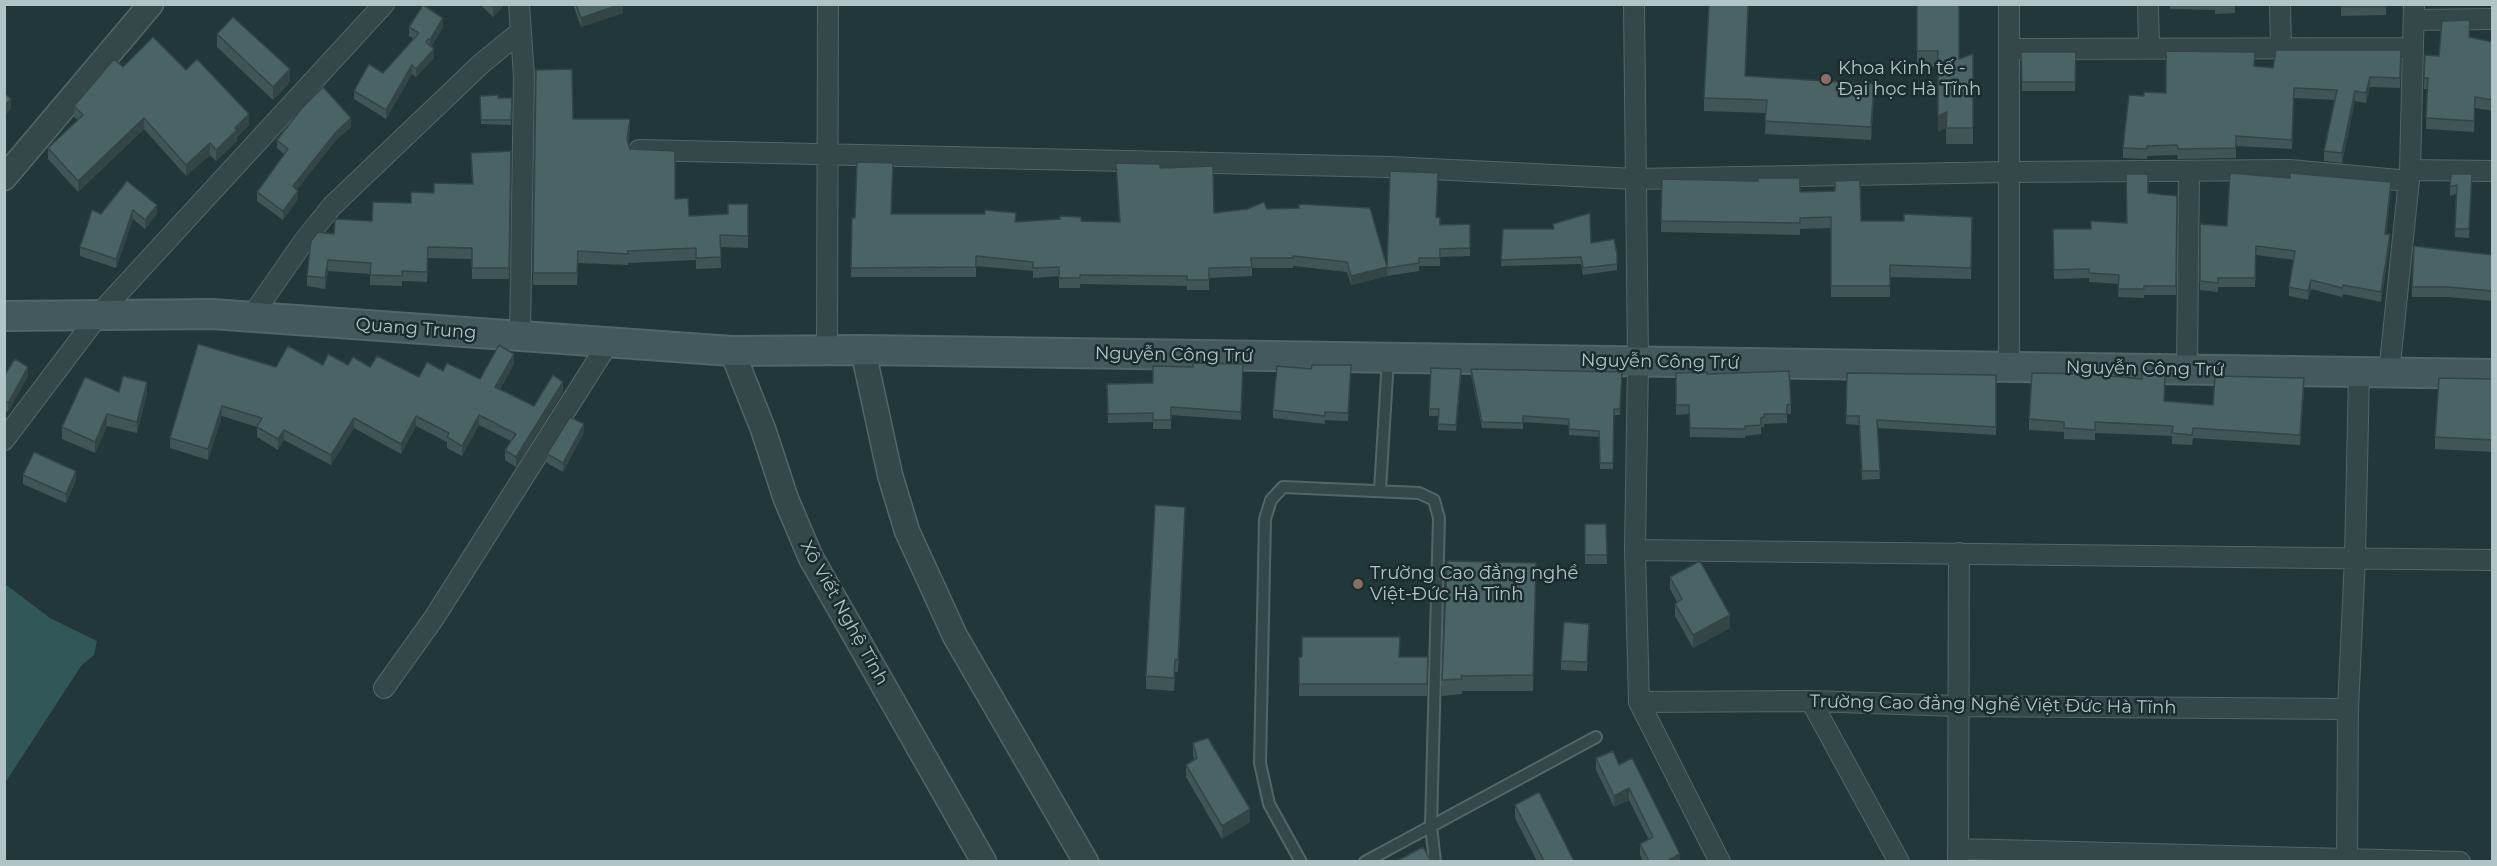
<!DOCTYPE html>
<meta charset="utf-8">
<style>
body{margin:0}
#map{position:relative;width:2497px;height:866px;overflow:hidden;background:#223739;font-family:Montserrat,sans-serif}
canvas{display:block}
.frame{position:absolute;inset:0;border:6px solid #b0c3c5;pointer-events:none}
</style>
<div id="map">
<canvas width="2497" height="866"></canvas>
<div class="frame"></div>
</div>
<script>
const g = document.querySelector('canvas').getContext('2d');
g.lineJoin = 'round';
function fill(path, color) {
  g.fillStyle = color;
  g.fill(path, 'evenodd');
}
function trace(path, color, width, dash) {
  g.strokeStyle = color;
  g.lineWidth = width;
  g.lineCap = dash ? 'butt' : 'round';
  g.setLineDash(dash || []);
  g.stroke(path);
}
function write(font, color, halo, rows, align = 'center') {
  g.font = font + ' Montserrat,sans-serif';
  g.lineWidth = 5;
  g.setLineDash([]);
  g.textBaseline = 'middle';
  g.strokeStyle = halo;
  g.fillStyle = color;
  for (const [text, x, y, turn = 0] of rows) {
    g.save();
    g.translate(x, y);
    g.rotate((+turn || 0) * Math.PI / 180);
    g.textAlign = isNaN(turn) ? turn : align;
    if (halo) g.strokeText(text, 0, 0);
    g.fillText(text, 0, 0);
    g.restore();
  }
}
fill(new Path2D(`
 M5,584L50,618L97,641L94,655L81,666L5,783Z`), '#315759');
const service = new Path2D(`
 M1380,490L1388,359
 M1301,862L1269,804L1260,763L1265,519L1271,500L1283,487L1419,493L1434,500L1439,518L1431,826L1435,862
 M1365,862L1596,737`);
const minor = new Path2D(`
 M519,4L524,76L520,336
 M1634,4L1638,362L1635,550L1639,702L1720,862
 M2009,4V367
 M2148,4L2149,48
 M2280,4L2281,48
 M2414,20L2492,19
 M2010,49L2413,48
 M639,150L1390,167L1636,179L2009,172L2290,170L2409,181
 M2410,170L2492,171
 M251,317L304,241L332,206L482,63L520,32
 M827,351L828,4
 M2187,370L2189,171
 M2389,373L2410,170L2414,4
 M4,440L100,313L384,4
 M1635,550L2492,560
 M384,688L434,618L609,342
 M1811,701L1899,862
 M1639,702L1811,701L1958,706L2348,709
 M1958,849L2460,862
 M1958,862L1959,553
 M2347,862L2348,709L2355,558L2359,373`);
const tertiary = new Path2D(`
 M4,178L151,4
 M863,350L890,475L907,531L955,636L1086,862
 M732,351L763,429L786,499L811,558L984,862`);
const secondary = new Path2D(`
 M4,316L212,314L732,351L863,350L2492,374`);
trace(service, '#536667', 14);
trace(minor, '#536667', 22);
trace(tertiary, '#536667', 27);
trace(secondary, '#536667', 32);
trace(service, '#354849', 10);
trace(minor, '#354849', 20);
trace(tertiary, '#354849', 24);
trace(secondary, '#43595c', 28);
fill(new Path2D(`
 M480,4H505L493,17Z
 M573,4H623V13L581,27Z
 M1917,4L1959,59L1973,54V144H1946V128L1938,132V67H1917Z
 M2170,4H2235V13L2215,14V10L2170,9Z
 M2341,4H2386V15L2341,16Z
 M409,27H443L431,47L434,58L416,77L412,74L386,119L354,99V91L383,73L414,39L409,36Z
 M2470,31V37L2493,42V111L2475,108L2474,132L2426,129L2427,89H2424L2425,55L2439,56Z
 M217,34L290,82L273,100L217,47Z
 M2401,50L2400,88L2370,87L2366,103L2355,101L2342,163L2324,161V151L2335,100L2294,98L2292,149L2236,146V158L2178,159L2177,155L2147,156V159L2123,158V148L2144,96L2166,93L2255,66L2273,68Z
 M2021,52H2076L2075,91H2022Z
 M123,67L186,70L249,125L237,137V141L216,161L210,155L186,176L144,129L78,192L48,159V148L78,120L74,117V106Z
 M536,70L573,119L630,130L628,142L630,149L689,216L728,214L748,204V248L720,247L721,268L696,269V260L628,263V265L578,263L577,285H533Z
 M1745,76L1874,97L1871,140L1765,134L1766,113L1704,111V98Z
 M480,96L498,98H512L511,125L481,124Z
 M351,127L336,140L297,189L298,199L283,220L257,201V192L284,154L277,148V140Z
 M511,151L509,279H472V259L428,258L427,282L402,281V286L370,285V274L328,271L325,289L307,286V276L334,234L372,221L434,193L472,184L471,153Z
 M1116,163L1160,168L1214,213L1267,209L1387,276L1351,285L1347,272L1293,266V268H1252V276L1209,278V290H1187V286L1080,284V288H1059V276L1033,278V271L976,266V277H851L852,218L891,214L1016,222H1119Z
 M1390,171L1437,217L1440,225L1470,224V256L1440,257V266H1419V271L1387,276Z
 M2472,174L2469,238L2455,237L2456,194L2450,196V187Z
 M1662,179L1800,192L1861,221H1904L1972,217L1971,279L1890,277V297H1831V228L1800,229V235L1661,232Z
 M127,181L157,214L145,229L133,219L116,268L80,256V247L101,214Z
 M2391,191L2386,234L2390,243L2381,302L2343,294L2342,297L2311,289L2308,300L2289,296V287L2294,260L2256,255L2255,287H2218V292L2200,290V224L2227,226Z
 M2148,193L2177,196L2176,295H2144V298L2118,297L2119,284L2089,282V278L2054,279L2053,229H2091L2127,223Z
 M1553,224L1591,243L1617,260V270L1583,275L1581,264L1501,266L1503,229H1553Z
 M2493,255V301L2448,297H2412V287Z
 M514,364L500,389L534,406L563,392L516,467L505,460V450L511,441L479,425L462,456L447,448V442L416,426L401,454L354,428L331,465L284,440L278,450L257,437V427L222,416L208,460L170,448V438L276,367L348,365L370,367L419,377L443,371L480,379Z
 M1243,364L1241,420L1171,415V429H1153V422L1108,423L1107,384L1153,383L1193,367Z
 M1311,369L1351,374L1348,421L1325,420V424L1273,418V410Z
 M1471,369L1622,372L1620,415H1614L1613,469H1600L1599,437L1569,435V425L1523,422V429L1482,428L1471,375Z
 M1676,373L1707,374L1791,404V414H1787V423L1764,424V427H1761V434L1745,436V438L1690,437L1689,414L1676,415Z
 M1847,373L1996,375V435L1877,428L1880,479L1862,480L1859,425L1846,424Z
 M1461,375L1456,431L1438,430V416H1429V409Z
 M4,376H28L8,412L4,410Z
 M2493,379V452L2435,449V437Z
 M2165,386L2164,401L2213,405L2304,389L2300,445L2193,438L2192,445L2172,444V436L2095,433V440L2064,439V432L2029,430V419Z
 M119,392L147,394L137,433L107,426L95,453L62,439V427Z
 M584,432L563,472L547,463V454Z
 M23,475L76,480L66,503L23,484Z
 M1185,519L1178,672H1175L1174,691L1146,689V676Z
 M1585,524H1606L1607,564H1585Z
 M1670,577L1730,628L1693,648L1675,616V604L1677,602L1670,589Z
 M1536,579L1533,691H1462V694L1442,696V680Z
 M1589,633L1587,671L1561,670V661Z
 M1299,657H1428L1427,696H1299Z
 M1193,743L1250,822L1222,839L1186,777V765L1194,760L1193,755Z
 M1596,758L1619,765L1680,861H1643L1640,855V844L1649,840L1629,800L1614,807L1596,770Z
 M1515,805L1574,861H1537L1515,818Z`), '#405556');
fill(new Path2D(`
 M497,4H505L493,17V8Z
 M621,4H623V13L581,27V18Z
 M1748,4H1749L1745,89V76Z
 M443,18V27L430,49V40Z
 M434,49V58L416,77V69Z
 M412,65V74L386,119V110Z
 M290,69V82L273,100V87Z
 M2370,77V87L2366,103V93Z
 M1874,84V97L1871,140V127Z
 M2355,91V101L2342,163V153Z
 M11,99V109L4,116V106Z
 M1947,112V128L1938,132V116Z
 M249,114V125L237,137V141L216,161V150L235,128Z
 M144,118V129L78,192V181Z
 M351,118V127L336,140L293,195V186L336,132Z
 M630,119V130L627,150V139Z
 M210,143V155L186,176V165Z
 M2391,182V191L2385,243V234Z
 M298,191V199L283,220V211Z
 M157,205V214L145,229V220Z
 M133,210V219L116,268V259Z
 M2390,234V243L2381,302V292Z
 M328,260V271L325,289V278Z
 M1387,267V276L1351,285V276Z
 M2311,280V289L2308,300V291Z
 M514,354V364L495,397V387Z
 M28,367V376L8,412V403Z
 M2304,378V389L2300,445V435Z
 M147,382V394L137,433V422Z
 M563,382V392L516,467V457Z
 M222,406V416L208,460V449Z
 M107,414V426L95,453V442Z
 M479,415V425L462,456V446Z
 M416,416V426L401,454V444Z
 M354,418V428L331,465V455Z
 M584,424V432L563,472V463Z
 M284,430V440L278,450V439Z
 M76,471V480L66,503V494Z
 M1185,507V519L1178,672V660Z
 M1730,615V628L1693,648V635Z
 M1629,788V800L1614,807V796Z
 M1250,809V822L1222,839V826Z
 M1680,854V861H1669V860Z`), '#344546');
const building = new Path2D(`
 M489,4H497L493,8Z
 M576,4H621L581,18Z
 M1709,4H1748L1745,76L1874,84L1871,127L1765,121L1767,100L1704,98Z
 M1917,4H1959V59L1973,54V128H1946L1947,112L1938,116V51H1917Z
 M2341,4H2386V7H2341Z
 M423,5L443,18L430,40L428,39L426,42L434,49L416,69L412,65L386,110L354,91L369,64L383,73L419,33L409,27Z
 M233,17L290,69L273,87L217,34Z
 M2470,20L2469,37L2493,42V100L2475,97L2474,121L2426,118L2428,78H2424L2425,55L2439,56L2442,21Z
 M153,37L186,70L197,59L249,114L235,128L237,130L216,150L210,143L186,165L144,118L78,181L48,148L83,115L74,106L114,59L123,67Z
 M2276,50H2401L2400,78L2370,77L2366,93L2355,91L2342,153L2324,151L2337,90L2294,88L2292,140L2236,136V148L2178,149L2177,145L2147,146V149L2123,148L2129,95L2144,96V92L2166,93V51L2255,52L2254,66L2273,68Z
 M2021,52H2076L2075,82H2022Z
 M572,69L573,119H630L627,139L630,149L675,151V199L688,198L689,216L728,214V204H748V236L720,235L721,257L696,258V248L628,251V254L578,251L577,273H533L536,70Z
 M323,87L351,118L336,132L293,186L298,191L283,211L257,192L288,149L277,140L302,108Z
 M4,93L11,99L4,106Z
 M498,95V98H512L511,120H481L480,96Z
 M511,151L509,268H472V248L428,247L427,272L402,271V276L370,275L371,263L328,260L325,278L307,276L311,241L318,232L334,234L335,219L372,221L373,202L411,203V192L434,193V183L473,184L471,153Z
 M857,162L893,163L891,214H985V210L1016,213L1015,222L1060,219V216L1081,217V221L1120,222L1116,163L1160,164V168L1213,166L1214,213L1247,209L1264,202L1267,209L1299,208V204L1370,208L1387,267L1351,276L1347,262L1293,256V258H1251L1252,267L1209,268V280H1187V276L1080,275V278H1059V267L1033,268V262L976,256V267L851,268L852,218H855Z
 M1390,171L1438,173L1436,217L1440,218V225L1470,224V248L1440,249V258H1419V263L1387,268Z
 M2230,173L2290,178V173L2391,182L2385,234H2390L2381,292L2343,285L2342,288L2311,280L2308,291L2289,287L2295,251L2256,246L2255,278H2218V283L2200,281V224L2227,226Z
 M2126,174H2148V193L2177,196L2176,286H2144V289H2118L2119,275L2089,273V269L2054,270L2053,229H2091V221L2127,223Z
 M2451,174H2472L2469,229H2455L2457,185L2450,187Z
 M1758,178H1800V192L1835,191V181L1860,180L1861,221H1904V214L1972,217L1971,268L1890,265V286H1831V217L1800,218V223L1661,221L1662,179L1758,181Z
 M127,181L157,205L145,220L133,210L116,259L80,247L92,210L101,214Z
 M1590,213L1591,243L1614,239L1617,254V264L1583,268L1581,257L1501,260L1503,229H1554L1553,224Z
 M2414,246L2493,255V291L2448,287H2412Z
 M198,344L276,367L288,346L323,365L328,354L348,365L353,357L370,367L377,356L419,377L427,362L443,371L447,363L480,379L499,345L514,354L495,387L534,406L553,375L563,382L516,457L505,450L516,434L479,415L462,446L447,437L449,433L416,416L401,444L354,418L331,455L284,430L278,439L257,427L262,418L222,406L208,449L170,438Z
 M15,359L28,367L8,403L4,401V376Z
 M1193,363L1243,364L1241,412L1171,407V420H1153V413L1108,414L1107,384L1153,383V366L1193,367Z
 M1312,365H1351L1348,413L1325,412V416L1273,410L1277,366L1311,369Z
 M1431,368L1461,369L1456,425L1438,424L1439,409H1429Z
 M1471,369L1622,372L1620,409H1614L1613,463H1600L1599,431L1569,429V419L1523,416V423L1482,422Z
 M1789,371L1791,404L1787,405V414H1764V417L1761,418V425L1745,426V429L1690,428L1689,405H1676V373L1707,372V374Z
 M1847,373L1996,375V427L1877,420L1880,471H1862L1859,416H1846Z
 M2032,373L2089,374L2142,379V374L2165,375L2164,401L2213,405L2215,376L2304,378L2300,435L2193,428L2192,435L2172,433L2173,426L2095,422V430L2064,428V422L2029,419Z
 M123,376L147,382L137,422L107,414L95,442L62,427L85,377L119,392Z
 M2439,378L2493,379V440L2435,437Z
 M570,417L584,424L563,463L547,454Z
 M34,452L76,471L66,494L23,475Z
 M1155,505L1185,507L1178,660L1175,659L1174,678L1146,676Z
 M1585,524H1606L1607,555H1585Z
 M1447,561L1536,563L1533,675L1461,676L1462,679L1442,680Z
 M1700,561L1730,615L1693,635L1675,604L1682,599L1670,577Z
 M1564,622L1589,624L1587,662L1561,661Z
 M1302,637H1400L1399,657H1428L1427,684H1299V657H1302Z
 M1208,738L1250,809L1222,826L1186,765L1197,758L1193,743Z
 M1613,751L1619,765L1632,758L1680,854L1669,860L1670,861H1649L1640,844L1653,837L1629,788L1614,796L1596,758Z
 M1539,792L1574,861H1544L1515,805Z
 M1423,847L1431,861H1397Z`);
fill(building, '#4a6364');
trace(building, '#344546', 1.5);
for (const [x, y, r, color] of [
 [1826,79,6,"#8d6e63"],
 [1358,584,6,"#8d6e63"]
]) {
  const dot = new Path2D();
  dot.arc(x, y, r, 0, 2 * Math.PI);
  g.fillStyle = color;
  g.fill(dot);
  trace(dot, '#1b2c2e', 2);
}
write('18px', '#b0c3c5', '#1b2c2e', [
 ["Khoa Kinh tế -",1838,69],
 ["Đại học Hà Tĩnh",1838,90],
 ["Trường Cao đẳng nghề",1370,574],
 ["Việt-Đức Hà Tĩnh",1370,595]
], 'left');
write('18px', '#b0c3c5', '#1b2c2e', [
 ["Quang Trung",416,329,4],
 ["Nguyễn Công Trứ",1174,355,1],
 ["Nguyễn Công Trứ",1660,362,1],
 ["Nguyễn Công Trứ",2145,369,1],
 ["Xô Viết Nghệ Tĩnh",844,613,61],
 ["Trường Cao đẳng Nghề Việt Đức Hà Tĩnh",1993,705,1]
]);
</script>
